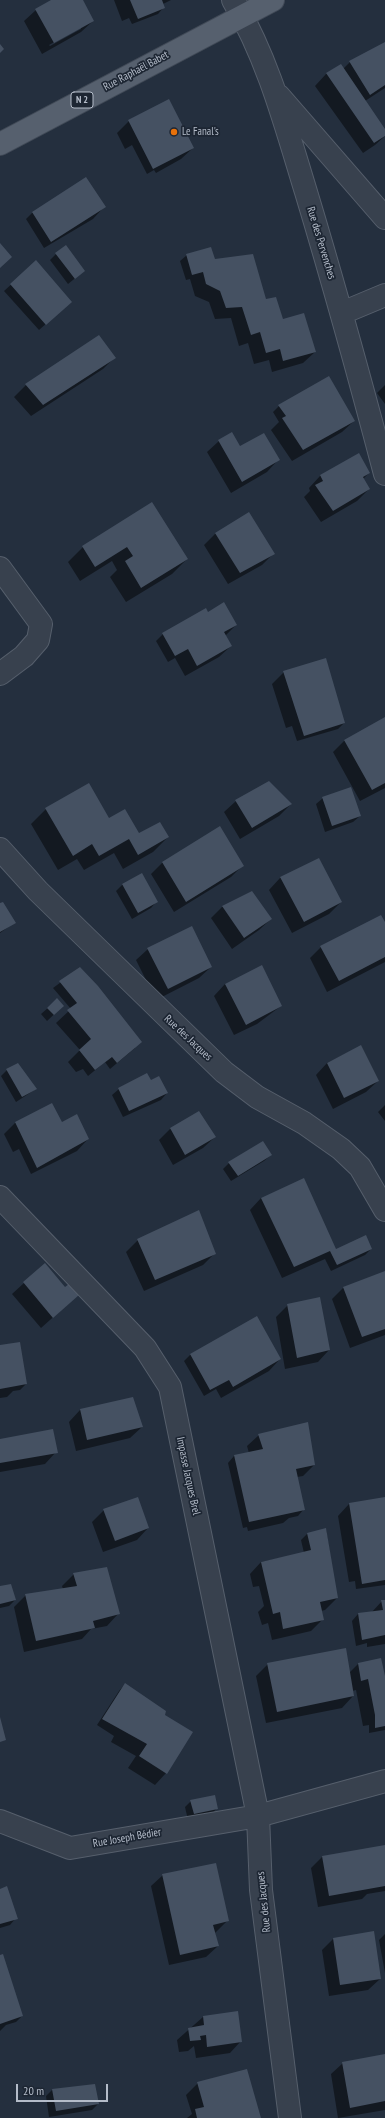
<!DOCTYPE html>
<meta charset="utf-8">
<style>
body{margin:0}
#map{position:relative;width:385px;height:2118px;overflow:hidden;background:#242f3e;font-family:"PT Sans Narrow",sans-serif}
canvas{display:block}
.scale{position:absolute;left:16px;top:2084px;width:92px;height:18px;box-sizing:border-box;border:2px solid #b4bcc9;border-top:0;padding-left:5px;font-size:12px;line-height:14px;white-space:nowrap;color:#b4bcc9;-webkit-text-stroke:3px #1d2633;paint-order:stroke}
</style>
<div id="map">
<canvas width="385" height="2118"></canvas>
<div class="scale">20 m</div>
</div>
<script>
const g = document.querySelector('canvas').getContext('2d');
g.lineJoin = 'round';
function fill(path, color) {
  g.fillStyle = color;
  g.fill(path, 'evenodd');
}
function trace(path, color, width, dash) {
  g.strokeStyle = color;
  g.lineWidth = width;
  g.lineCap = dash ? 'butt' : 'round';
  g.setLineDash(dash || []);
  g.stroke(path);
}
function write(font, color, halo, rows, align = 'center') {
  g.font = font + ' "PT Sans Narrow",sans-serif';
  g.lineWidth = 3.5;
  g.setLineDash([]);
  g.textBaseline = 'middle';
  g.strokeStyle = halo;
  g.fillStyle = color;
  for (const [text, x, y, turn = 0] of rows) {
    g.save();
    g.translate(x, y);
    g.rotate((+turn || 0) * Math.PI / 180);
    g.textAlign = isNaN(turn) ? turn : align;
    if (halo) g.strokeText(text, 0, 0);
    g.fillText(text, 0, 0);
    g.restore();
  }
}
fill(new Path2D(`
 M53,0H81L93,21L81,32L42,54L24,21L36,10ZM81,27V29L50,46L49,45Z
 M114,0H171L163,4L164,7L158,14L132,24L129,18L122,21Z
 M385,43V88L365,101L385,131V136L375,145L363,153L315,86L326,74L341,65L343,69L350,62Z
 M169,101L193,148L181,159L156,173L154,170L147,174L132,145L125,149L117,133L129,121Z
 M86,179L104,207L93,219L44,248L26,219L32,213Z
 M56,254L84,271L68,284L50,260Z
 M187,255L214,259L266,300L282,320L315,352L303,363L272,372L269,360L254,364L248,343L239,346L231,318L215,319L209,302L195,296L190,279L186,280L180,261Z
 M36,262L64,308L39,330L4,291Z
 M98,337L114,358L103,369L31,416L14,397L26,385Z
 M385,385V404L377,393Z
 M279,406L354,421L342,432L292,461L271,430L279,422L273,412Z
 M219,441L278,460L267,472L231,493L207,452Z
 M359,454L369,473L363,479L369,489L357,501L321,522L304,497L310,491L309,488L320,476Z
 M152,504L187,559L172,574L126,602L110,577L117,570L112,561L80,581L68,562L83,547Z
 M249,513L273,554L262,565L228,584L204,545L215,534Z
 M206,609L207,613L236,625L225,636L231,646L219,657L185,676L175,658L168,662L156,641L163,634Z
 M284,672L344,723L338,729L297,741L292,726L286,728L272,684Z
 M384,719L385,788L360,801L333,752L344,741Z
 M323,798L360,816L353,822L325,832L316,804Z
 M236,801L291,804L279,816L240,839L224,812Z
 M46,809L108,819L139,835L168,837L153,852L123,869L114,853L84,870L77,859L58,870L31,824Z
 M220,828L242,866L231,877L174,912L151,874L162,863Z
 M319,859L341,902L329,914L292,933L269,890L280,878Z
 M123,884L157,901L151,908L132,919L116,891Z
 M251,892L271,919L259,930L232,949L211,918L222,907Z
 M0,905L14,923L0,933Z
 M385,924V962L327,992L310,958L321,947Z
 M148,949L211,967L199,978L156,1000L136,960Z
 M80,968L135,1048L110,1069L105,1062L88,1076L83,1069L76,1072L68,1062L80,1050L56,1023L71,1009L53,988Z
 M225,984L281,1006L257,1024L234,1035L214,996Z
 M57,1000L63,1006L47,1021L41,1014Z
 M361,1046L378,1081L366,1092L333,1109L316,1075L327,1063Z
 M7,1070L36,1089L16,1102L1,1076Z
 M119,1089L167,1093L161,1100L123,1117L112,1095Z
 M385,1105V1121L378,1112Z
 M15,1123H62L88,1139L77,1151L31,1174L19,1149L13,1152L4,1134Z
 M170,1129L215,1137L203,1148L173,1165L159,1140Z
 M271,1155L264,1161L231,1181L223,1169L229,1163Z
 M261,1198L332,1252L371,1249L365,1255L331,1271L325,1259L282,1278L250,1210Z
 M138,1240L215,1253L203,1265L144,1291L126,1252Z
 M385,1272V1335L350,1348L332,1299L343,1288Z
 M24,1283L65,1288L78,1295L41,1328L12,1294Z
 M288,1305L329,1350L318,1362L285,1369L276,1317Z
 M256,1318L280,1359L269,1371L221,1398L216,1389L204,1396L184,1361L190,1355Z
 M0,1346L26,1384L20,1390L13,1391L7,1397L0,1398Z
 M80,1410L142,1427L130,1438L76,1451L69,1422Z
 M259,1435L314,1465L303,1476L297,1477L304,1509L298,1516L289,1518L283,1523L248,1531L247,1527L243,1528L228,1463L234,1456L249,1453L247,1446Z
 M0,1440L56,1452L45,1464L0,1472Z
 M385,1498V1585L356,1589L355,1581L349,1582L338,1516L349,1504Z
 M104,1510L148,1528L137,1540L103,1552L92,1522Z
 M326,1529L337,1598L325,1610L321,1611L323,1619L311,1631L272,1640L268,1623L262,1625L258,1612L264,1606L259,1586L253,1587L250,1574L261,1562L304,1553L301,1540L307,1534Z
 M74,1574L118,1614L107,1626L91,1629L82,1639L24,1652L14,1607L26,1595L63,1589L62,1586Z
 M0,1587L15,1600L9,1606L0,1608Z
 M382,1601H385V1644L367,1647V1643L356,1646L352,1621L358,1614L371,1613Z
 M268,1664L349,1673L358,1664L385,1677V1730L369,1733V1725L363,1726L356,1690L352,1691L353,1696L342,1708L266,1723L256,1676Z
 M125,1684L166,1773L155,1785L128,1768L136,1756L111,1742L114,1736L97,1725L119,1691Z
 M191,1801L217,1808L211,1815L188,1820L185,1807Z
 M385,1846V1891L367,1894L362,1899L318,1907L311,1868L322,1857Z
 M163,1875L227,1921L215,1933L218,1946L206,1957L169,1965L151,1886Z
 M0,1890L16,1918L10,1925L0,1928Z
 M385,1934V1973L379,1940Z
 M333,1939L380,1979L368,1990L329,1996L322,1950Z
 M0,1956L22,2016L16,2022L6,2025L0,2031Z
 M237,2012L241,2041L230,2053L196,2058L194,2046L188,2051L179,2052L177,2040L203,2017Z
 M385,2055V2110L338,2118L331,2074L343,2063Z
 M198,2083L260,2118H187L192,2114L186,2095Z
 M52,2090L98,2104L92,2110L49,2117L46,2096Z`), '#0007');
fill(new Path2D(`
 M51,0H83L94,21L54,43L35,9Z
 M130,0H162L165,8L138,19Z
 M385,42V85L370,95L349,61Z
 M0,44L4,49L0,53Z
 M341,64L385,129V136L374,143L326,73Z
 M169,99L194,148L153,169L128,120Z
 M86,177L106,207L51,242L32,212Z
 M0,243L12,257L0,268Z
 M66,245L85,271L75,279L55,253Z
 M211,247L215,259L253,254L266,299L276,297L283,319L304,313L316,352L283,361L280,349L266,353L260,332L251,335L242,307L226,308L220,291L206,284L203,272L192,275L186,254Z
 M36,260L72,302L46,325L10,284Z
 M99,335L116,358L43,405L25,384Z
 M329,376L355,421L303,450L282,418L286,416L278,405Z
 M232,432L240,446L264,433L280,460L242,482L218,440Z
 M359,453L370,473L363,477L370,489L333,511L315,485L323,481L320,475Z
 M152,502L188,559L141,588L125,561L133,556L127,547L95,567L82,546Z
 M249,512L275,554L240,573L215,533Z
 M224,602L237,625L224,632L232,646L197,666L188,649L175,656L162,633L206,608L208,612Z
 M326,658L345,723L304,736L283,671Z
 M385,717V783L372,790L344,740Z
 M269,781L292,804L252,828L235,800Z
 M89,783L109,818L125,809L139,833L160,822L169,837L138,855L129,839L99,856L92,844L73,856L45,808Z
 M351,787L361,816L332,826L322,797Z
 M220,826L244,866L186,902L162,862Z
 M319,858L342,902L304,922L280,877Z
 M142,873L158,902L138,913L122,884Z
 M252,891L272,919L244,938L222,906Z
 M3,902L16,923L0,932V903Z
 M381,915L385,922V957L339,981L320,946Z
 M192,926L212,967L168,989L147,948Z
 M262,965L282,1006L246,1025L225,984Z
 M80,967L98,986L142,1042L117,1063L112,1057L95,1070L79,1050L91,1039L67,1010L77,1003L59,981Z
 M57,998L64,1006L54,1015L47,1008Z
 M361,1045L379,1081L344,1098L327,1063Z
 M18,1063L37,1089L22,1097L6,1069Z
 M147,1073L151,1080L159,1076L168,1093L129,1111L118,1088Z
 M52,1103L62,1122L77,1114L89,1139L37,1168L15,1122Z
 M199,1111L216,1137L185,1155L170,1128Z
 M263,1141L272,1155L238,1176L228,1162Z
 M304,1178L336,1249L366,1235L372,1249L337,1265L330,1251L294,1267L261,1198Z
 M199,1210L216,1254L155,1280L137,1239Z
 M45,1263L65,1287L69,1284L79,1295L53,1318L23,1282Z
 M385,1271V1329L362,1337L343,1287Z
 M320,1297L330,1350L297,1358L287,1304Z
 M257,1316L281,1359L233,1387L229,1380L210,1390L190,1354Z
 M20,1342L27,1384L0,1389V1345Z
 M133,1397L143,1427L87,1440L80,1409Z
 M308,1422L315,1465L296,1469L305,1510L249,1522L234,1455L263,1449L258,1434Z
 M53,1429L58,1453L0,1463V1439Z
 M138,1497L149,1528L115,1541L103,1509Z
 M385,1497V1580L362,1584L349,1503Z
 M326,1528L338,1598L320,1602L324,1620L283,1629L280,1612L273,1614L261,1562L311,1550L307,1533Z
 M107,1567L120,1614L93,1621L95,1628L36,1641L25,1594L77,1586L73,1573Z
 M11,1584L16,1600L0,1604V1586Z
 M381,1600H385V1635L362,1640L358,1613L383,1610Z
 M346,1648L354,1696L277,1712L267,1663Z
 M381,1658L385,1676V1726L375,1728V1715L368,1679L361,1681L358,1663Z
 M125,1683L166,1711L165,1715L193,1732L167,1774L139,1756L147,1744L102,1719Z
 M0,1717L6,1740L0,1742Z
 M215,1795L218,1809L194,1814L190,1800Z
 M385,1845V1886L329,1896L322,1856Z
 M216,1863L229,1921L213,1925L219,1946L180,1955L162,1874Z
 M7,1886L18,1919L0,1924V1889Z
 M374,1931L381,1979L340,1985L333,1938Z
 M3,1954L23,2016L0,2024V1955Z
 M238,2011L242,2042L207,2047L206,2035L200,2036L201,2040L190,2041L188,2028L204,2025L203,2016Z
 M385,2054V2101L350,2108L342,2062Z
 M247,2069L261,2118H197L195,2109L204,2107L197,2082Z
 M95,2084L99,2104L56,2111L52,2089Z`), '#455162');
const minor = new Path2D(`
 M233,0C268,58 286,127 306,192C334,285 360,379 385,474
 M279,96L385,218
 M342,313L385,295
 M0,568L41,624L38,640L24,656L0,674
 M0,849L38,891L224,1072L257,1097L304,1123L341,1149L360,1167L385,1210
 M0,1197L145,1348L170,1387L258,1816L261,1890L290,2118
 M0,1821L70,1848L258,1816L385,1781`);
const major = new Path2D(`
 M0,144L273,0`);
trace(minor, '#565f6c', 24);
trace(major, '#414a57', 24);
trace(minor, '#38414e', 22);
trace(major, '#56606e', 22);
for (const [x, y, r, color] of [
 [174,132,4,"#e8710a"]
]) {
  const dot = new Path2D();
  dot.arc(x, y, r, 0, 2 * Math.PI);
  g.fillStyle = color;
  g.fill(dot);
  trace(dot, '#1d2633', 1.5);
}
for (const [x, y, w] of [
 [82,100,22]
]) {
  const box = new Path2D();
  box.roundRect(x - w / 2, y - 8, w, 16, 3);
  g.fillStyle = '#1d2633';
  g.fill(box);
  trace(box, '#b4bcc9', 1);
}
write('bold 10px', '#b4bcc9', null, [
 ["N 2",82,100]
]);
write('11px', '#b4bcc9', '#1d2633', [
 ["Rue Raphaël Babet",136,71,-28],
 ["Rue des Pervenches",321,243,73],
 ["Rue des Jacques",188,1038,43],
 ["Impasse Jacques Brel",188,1476,78],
 ["Rue Joseph Bédier",127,1838,-10],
 ["Rue des Jacques",264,1902,-96]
]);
write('11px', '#b4bcc9', '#1d2633', [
 ["Le Fanal's",182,132]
], 'left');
</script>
